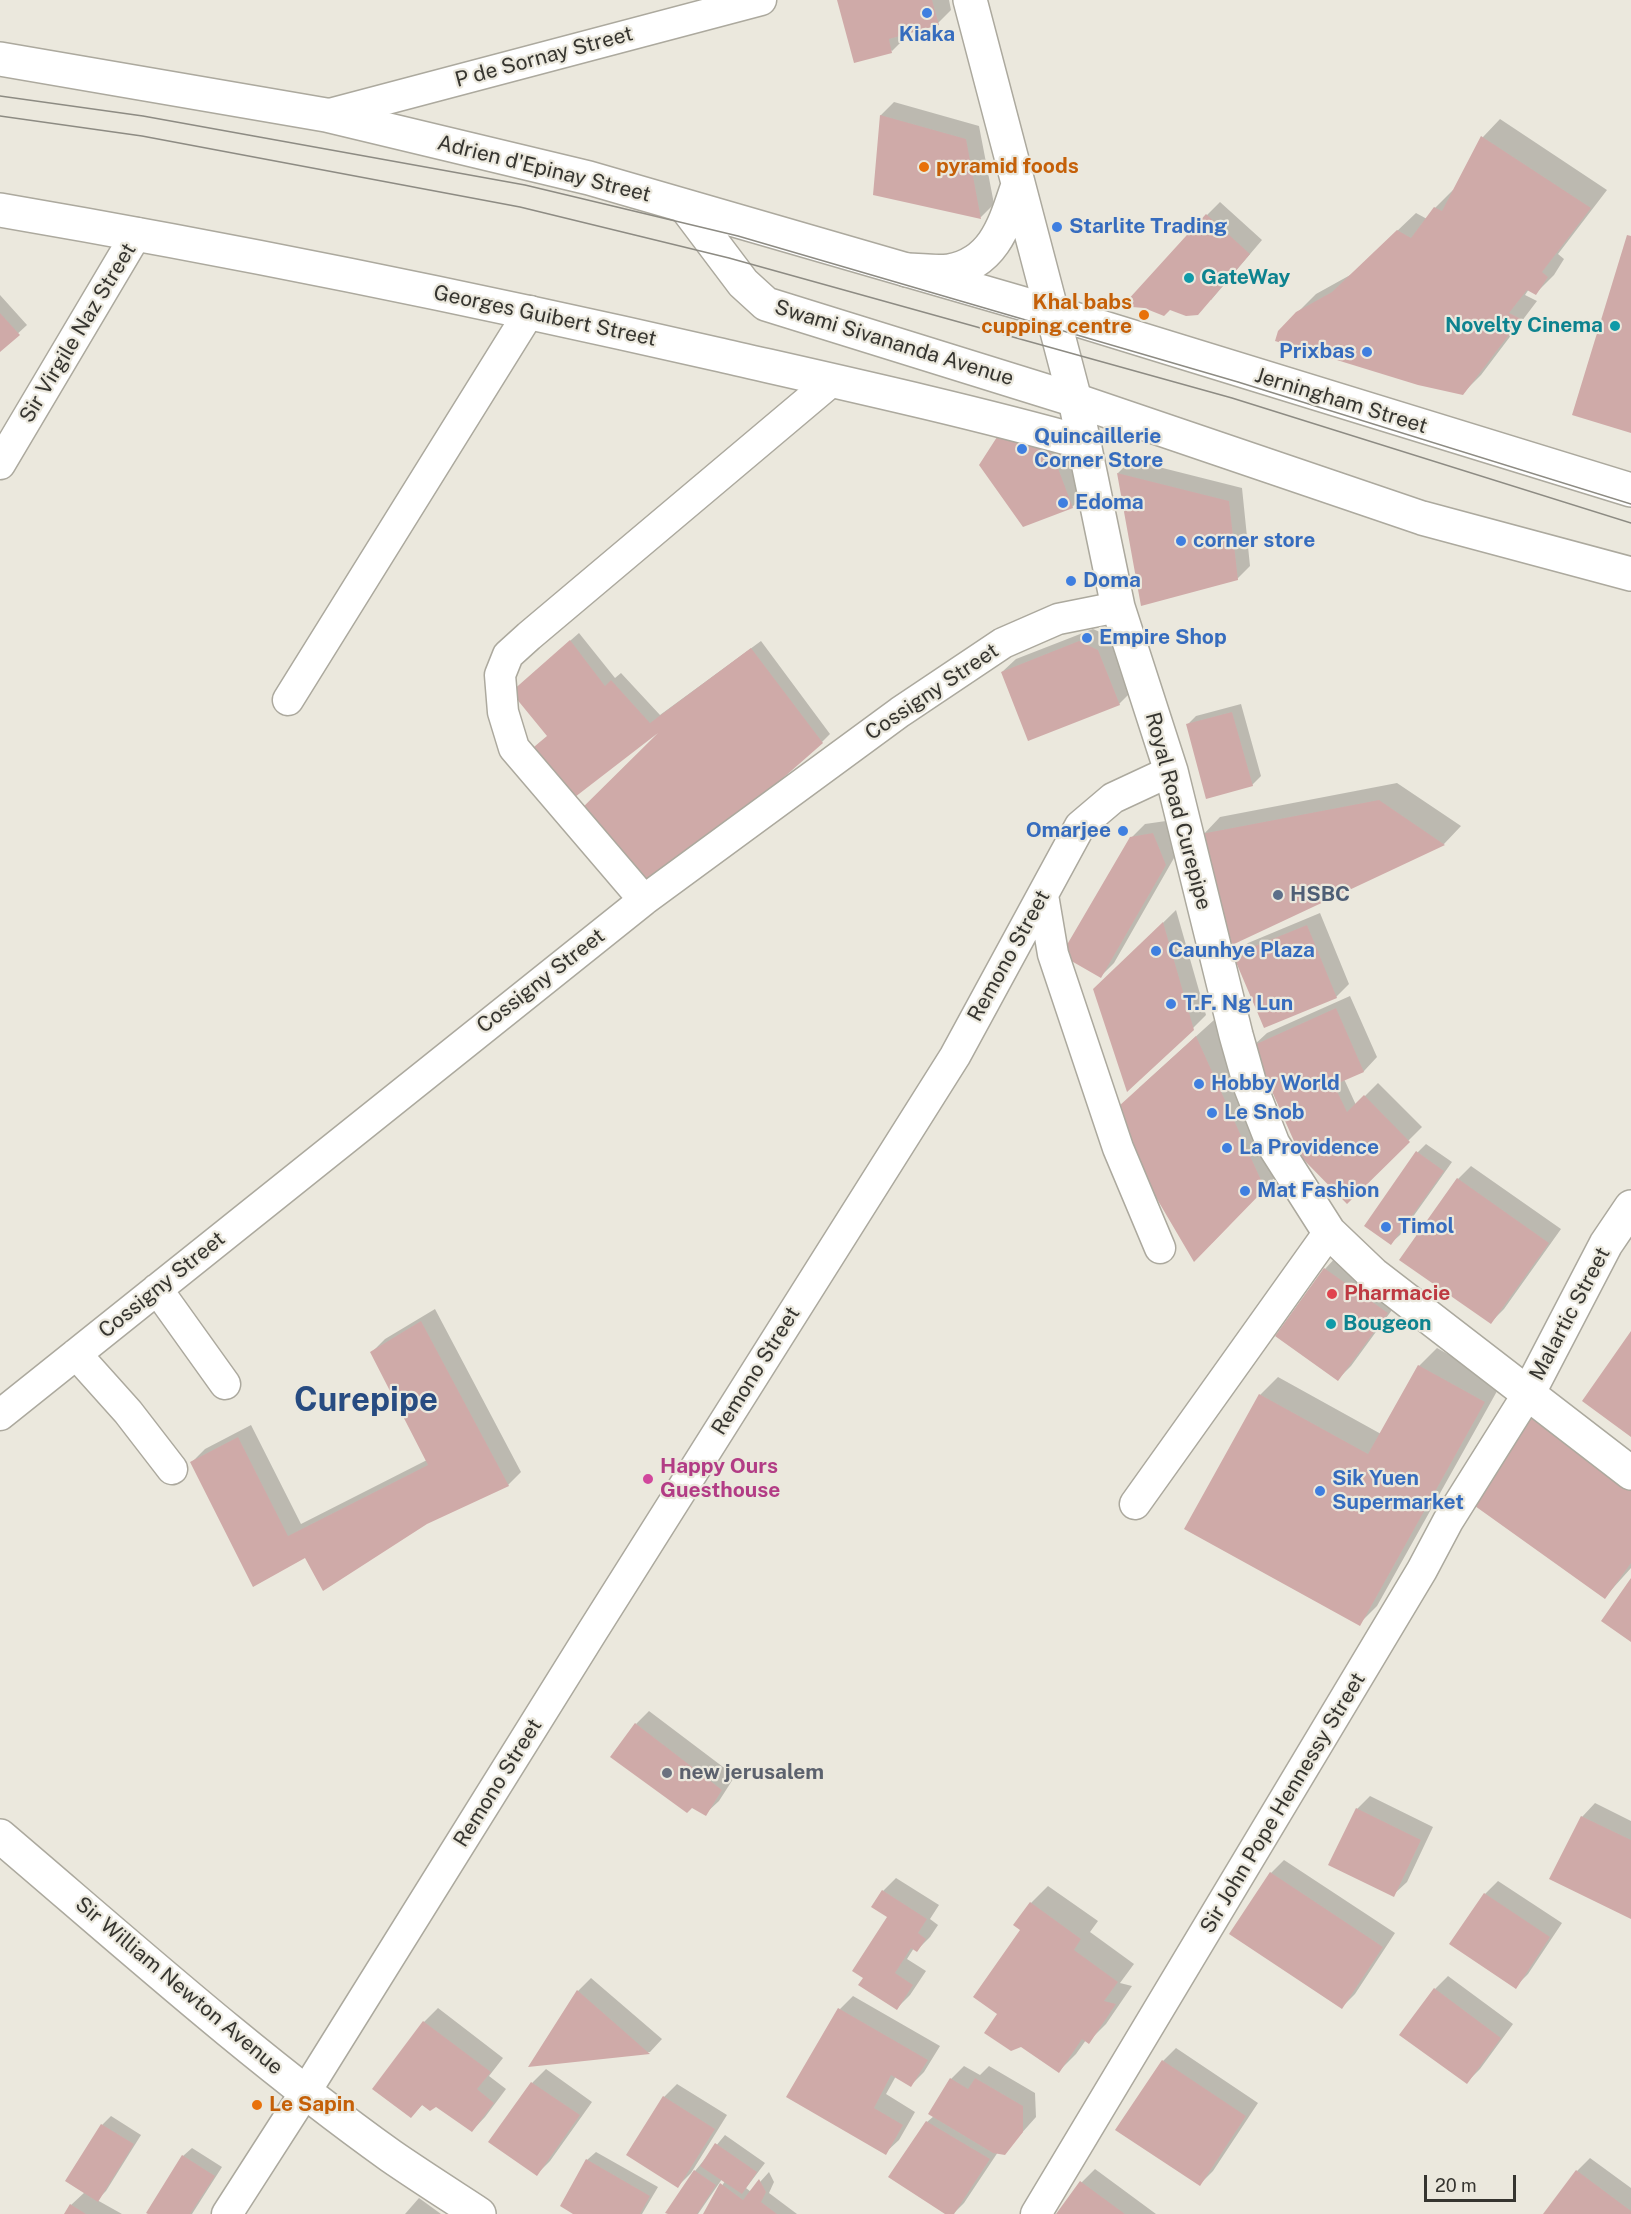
<!DOCTYPE html>
<style>
body{margin:0}
#map{position:relative;width:1631px;height:2214px;overflow:hidden;background:#ebe8dd;font-family:"Public Sans",sans-serif}
canvas{display:block}
.scale{position:absolute;left:1424px;top:2175px;width:92px;height:27px;box-sizing:border-box;border:3px solid #363530;border-top:0;padding-left:8px;font-size:18px;line-height:21px;white-space:nowrap;color:#363530;-webkit-text-stroke:4px #ebe8dd;paint-order:stroke}
</style>
<div id="map">
<canvas width="1631" height="2214"></canvas>
<div class="scale">20 m</div>
</div>
<script>
const g = document.querySelector('canvas').getContext('2d');
g.lineJoin = 'round';
function fill(path, color) {
  g.fillStyle = color;
  g.fill(path, 'evenodd');
}
function trace(path, color, width, dash) {
  g.strokeStyle = color;
  g.lineWidth = width;
  g.lineCap = dash ? 'butt' : 'round';
  g.setLineDash(dash || []);
  g.stroke(path);
}
function write(font, color, halo, rows, align = 'center') {
  g.font = font + ' "Public Sans",sans-serif';
  g.lineWidth = 4.5;
  g.setLineDash([]);
  g.textBaseline = 'middle';
  g.strokeStyle = halo;
  g.fillStyle = color;
  for (const [text, x, y, turn = 0] of rows) {
    g.save();
    g.translate(x, y);
    g.rotate((+turn || 0) * Math.PI / 180);
    g.textAlign = isNaN(turn) ? turn : align;
    if (halo) g.strokeText(text, 0, 0);
    g.fillText(text, 0, 0);
    g.restore();
  }
}
fill(new Path2D(`
 M838,0H949L951,10L938,23L903,33L905,38L892,51Z
 M894,102L979,126L994,204L981,217L875,193L881,115Z
 M1500,119L1607,190L1558,254L1564,259L1554,275L1536,293L1529,289L1525,295L1537,301L1481,375L1463,393L1297,313L1316,294L1352,274L1416,213L1427,219L1435,208L1453,190L1454,191L1483,137Z
 M1220,202L1262,240L1211,300L1207,215Z
 M0,295L27,325L0,350Z
 M1066,442L1086,494L1072,507L980,465Z
 M1131,460L1242,488L1250,566L1237,579L1142,604L1118,473Z
 M1093,629L1111,637L1132,691L1119,704L1002,672L1016,659Z
 M579,633L615,678L621,673L660,715L761,641L830,734L822,742L658,732L549,735L522,683Z
 M1241,704L1261,776L1252,785L1187,725L1196,716Z
 M1397,783L1461,826L1444,844L1233,943L1203,835L1220,817Z
 M1166,821L1178,851L1114,963L1101,976L1131,838L1145,824Z
 M1176,910L1206,1015L1193,1028L1109,976Z
 M1320,913L1349,984L1336,997L1235,956L1248,943Z
 M1350,996L1377,1057L1364,1071L1344,1079L1356,1105L1378,1083L1422,1127L1347,1202L1253,1046L1267,1033Z
 M1214,1020L1282,1170L1212,1243L1139,1088Z
 M1426,1144L1452,1162L1400,1235L1391,1243L1418,1152Z
 M1471,1166L1561,1229L1504,1309L1491,1322L1458,1179Z
 M1338,1255L1400,1299L1351,1366L1338,1379L1277,1336L1325,1269Z
 M435,1309L521,1472L508,1485L306,1556L192,1462L205,1449L251,1425L301,1524L427,1460L372,1352L385,1339Z
 M1437,1348L1501,1384L1377,1606L1359,1624L1186,1528L1260,1395L1278,1377L1381,1434L1419,1366Z
 M1547,1401L1631,1460V1568L1605,1597L1530,1418Z
 M649,1711L735,1776L719,1801L705,1814L692,1806L636,1724Z
 M1370,1796L1433,1827L1407,1882L1393,1895L1357,1809Z
 M1595,1803L1631,1821V1917L1582,1817Z
 M1284,1860L1395,1933L1355,1994L1342,2007L1271,1873Z
 M896,1878L939,1905L930,1919L938,1925L930,1937L917,1950L914,1948L907,1959L926,1971L910,1995L897,2008L865,1978L889,1917L883,1891Z
 M1498,1881L1562,1923L1528,1974L1515,1987L1485,1894Z
 M1048,1886L1098,1921L1090,1932L1134,1964L1120,1983L1132,1986L1106,2024L1088,2042L1086,2040L1076,2054L1059,2071L999,2014L1031,1903Z
 M1448,1976L1513,2024L1480,2069L1467,2082L1435,1989Z
 M591,1978L662,2039L650,2052L531,2066L578,1991Z
 M853,1996L940,2046L924,2072L911,2085L896,2076L886,2094L915,2112L899,2140L885,2153L840,2009Z
 M438,2008L503,2058L489,2076L506,2089L485,2117L472,2131L436,2106L423,2104L411,2116L374,2089L424,2022Z
 M1176,2048L1258,2103L1213,2171L1200,2184L1163,2061Z
 M964,2066L980,2075L989,2066L1035,2093L1036,2117L1004,2153L998,2152L964,2203L953,2214H948L927,2122L934,2116L951,2079Z
 M546,2069L592,2102L550,2161L537,2174L490,2142L533,2082Z
 M677,2084L727,2115L691,2173L678,2186L664,2097Z
 M111,2116L141,2135L106,2191L97,2200L122,2214H66L71,2205L85,2192L67,2181L102,2125Z
 M725,2135L765,2163L746,2188L751,2192L769,2172L774,2182L769,2193L797,2214H704L725,2181L722,2179L698,2214H670L695,2171Z
 M192,2148L222,2167L192,2214H150L183,2156Z
 M596,2152L658,2187L642,2214H576L587,2160Z
 M1590,2158L1631,2188V2214H1545L1577,2171Z
 M1095,2169L1156,2214H1058L1082,2182Z
 M419,2198L441,2214H405Z`), '#0003');
fill(new Path2D(`
 M837,0H932L939,25L889,39L892,53L854,63Z
 M880,115L966,139L981,219L873,195Z
 M1481,136L1591,208L1542,272L1548,277L1536,295L1527,290L1509,313L1521,319L1463,395L1418,385L1275,341L1278,331L1296,312L1332,292L1397,230L1411,238L1434,207L1442,211Z
 M1206,214L1250,254L1198,315L1186,316L1170,310L1164,316L1144,308L1132,307L1126,302Z
 M1627,235L1631,236V433L1572,415Z
 M0,313L20,335L0,352Z
 M1006,423L1053,455L1073,508L1023,527L979,465Z
 M1117,473L1229,501L1238,580L1141,606Z
 M570,640L605,686L611,680L650,723L751,648L823,743L644,900L573,817L658,733L575,797L522,757L547,736L511,692Z
 M1079,641L1098,650L1120,705L1028,741L1001,672Z
 M1232,712L1253,786L1206,799L1186,724Z
 M1379,800L1445,845L1232,945L1201,834Z
 M1153,833L1166,865L1101,978L1061,955L1130,837Z
 M1163,922L1194,1030L1127,1092L1093,989Z
 M1307,925L1337,998L1264,1028L1233,955Z
 M1336,1008L1364,1072L1334,1085L1347,1112L1364,1095L1410,1142L1347,1204L1301,1157L1252,1046Z
 M1196,1036L1265,1189L1194,1262L1140,1170L1119,1106Z
 M1416,1151L1444,1171L1391,1245L1364,1226Z
 M1457,1178L1549,1243L1491,1324L1399,1260Z
 M1324,1268L1388,1313L1338,1381L1275,1336Z
 M421,1321L509,1486L427,1524L323,1591L305,1558L253,1587L190,1462L238,1437L288,1536L428,1465L370,1352Z
 M1631,1331V1437L1582,1401Z
 M1418,1365L1485,1402L1360,1626L1184,1529L1259,1394L1368,1454Z
 M1529,1417L1631,1490V1563L1605,1599L1468,1501Z
 M1631,1578V1642L1601,1621Z
 M635,1723L722,1790L706,1816L692,1808L687,1813L610,1757Z
 M1356,1808L1421,1840L1394,1897L1328,1865Z
 M1581,1816L1631,1840V1919L1549,1879Z
 M1270,1872L1383,1947L1342,2009L1229,1934Z
 M882,1890L927,1919L918,1933L926,1939L917,1952L911,1948L895,1973L913,1985L897,2010L858,1985L863,1978L852,1971L887,1917L871,1907Z
 M1484,1893L1550,1937L1516,1989L1449,1944Z
 M1030,1902L1081,1939L1074,1950L1118,1982L1104,2001L1116,2004L1089,2044L1082,2039L1059,2073L1021,2047L1011,2051L984,2033L997,2014L973,1997L1020,1930L1013,1925Z
 M1434,1988L1501,2038L1467,2084L1399,2035Z
 M577,1990L650,2054L528,2067Z
 M838,2008L928,2060L911,2087L891,2075L874,2108L903,2125L886,2155L786,2097Z
 M423,2021L491,2072L477,2089L494,2103L472,2132L436,2107L430,2111L422,2105L411,2118L372,2089Z
 M1162,2060L1246,2116L1200,2186L1115,2130Z
 M950,2078L968,2089L975,2078L1023,2106V2132L1005,2155L993,2153L928,2114Z
 M531,2082L580,2115L537,2176L488,2142Z
 M663,2096L715,2129L678,2188L626,2155Z
 M926,2121L990,2159L954,2214H945L888,2177Z
 M101,2124L134,2144L98,2202L65,2181Z
 M715,2143L757,2172L742,2194L700,2166Z
 M182,2155L215,2176L190,2214H148L146,2213Z
 M586,2159L650,2196L640,2214H573L560,2206Z
 M694,2170L716,2185L697,2214H668L665,2213Z
 M1576,2170L1631,2211V2214H1543Z
 M759,2179L766,2192L761,2202L777,2214H703L720,2183L743,2200Z
 M1080,2181L1125,2214H1056Z
 M70,2204L86,2214H64Z`), '#cfaaa8');
const minor = new Path2D(`
 M326,115L761,0
 M0,464L137,233
 M288,700L530,311
 M1043,895L1053,954L1118,1148L1160,1248
 M644,900L514,748L503,712L500,675L508,655L529,636L833,380
 M157,1289L225,1384
 M76,1354L128,1412L172,1469
 M0,1415L644,900L900,712L1003,643L1058,619L1118,607
 M1135,1504L1329,1232
 M227,2214L306,2091L592,1632L955,1056L1080,826L1113,798L1171,771
 M1036,2214L1422,1570L1448,1521L1529,1392`);
const tertiary = new Path2D(`
 M0,59L326,115L589,178L1052,312L1631,490
 M685,206L743,283L766,304L1075,400L1422,518L1631,574
 M1529,1392L1606,1244L1631,1207
 M0,1836C128,1945 254,2058 391,2156C420,2176 450,2195 479,2214`);
const secondary = new Path2D(`
 M0,210C240,251 479,300 716,354C839,382 963,409 1085,443`);
const primary = new Path2D(`
 M970,0L1075,400L1118,607L1171,771L1236,1035L1251,1088L1273,1144L1329,1232L1373,1274L1631,1473
 M907,270C920,270 936,273 949,271C995,263 1005,223 1018,185`);
trace(minor, '#aca99e', 33);
trace(tertiary, '#aca99e', 36);
trace(secondary, '#aca99e', 36);
trace(primary, '#aca99e', 36);
trace(minor, '#fff', 30);
trace(tertiary, '#fff', 33);
trace(secondary, '#fff', 33);
trace(primary, '#fff', 33);
trace(new Path2D(`
 M0,96L143,116L525,185L738,236L1238,382L1631,504
 M0,116L142,136L520,207L729,258L1232,398L1631,523`), '#8d8b83', 1.5);
for (const [x, y, r, color] of [
 [927,13,6,"#3f7fe0"],
 [924,167,6,"#e8710a"],
 [1057,227,6,"#3f7fe0"],
 [1189,278,6,"#0f9aa8"],
 [1144,315,6,"#e8710a"],
 [1615,326,6,"#0f9aa8"],
 [1367,352,6,"#3f7fe0"],
 [1022,449,6,"#3f7fe0"],
 [1063,503,6,"#3f7fe0"],
 [1181,541,6,"#3f7fe0"],
 [1071,581,6,"#3f7fe0"],
 [1087,638,6,"#3f7fe0"],
 [1123,831,6,"#3f7fe0"],
 [1278,895,6,"#5c6f8a"],
 [1156,951,6,"#3f7fe0"],
 [1171,1004,6,"#3f7fe0"],
 [1199,1084,6,"#3f7fe0"],
 [1212,1113,6,"#3f7fe0"],
 [1227,1148,6,"#3f7fe0"],
 [1245,1191,6,"#3f7fe0"],
 [1386,1227,6,"#3f7fe0"],
 [1332,1294,6,"#e0444e"],
 [1331,1324,6,"#0f9aa8"],
 [648,1479,6,"#d1479c"],
 [1320,1491,6,"#3f7fe0"],
 [667,1773,6,"#6b7280"],
 [257,2105,6,"#e8710a"]
]) {
  const dot = new Path2D();
  dot.arc(x, y, r, 0, 2 * Math.PI);
  g.fillStyle = color;
  g.fill(dot);
  trace(dot, '#ebe8dd', 2);
}
write('bold 21px', '#366cbe', '#ebe8dd', [
 ["Kiaka",927,35,"center"],
 ["Starlite Trading",1069,227],
 ["Prixbas",1355,352,"right"],
 ["Quincaillerie",1034,437],
 ["Corner Store",1034,461],
 ["Edoma",1075,503],
 ["corner store",1193,541],
 ["Doma",1083,581],
 ["Empire Shop",1099,638],
 ["Omarjee",1111,831,"right"],
 ["Caunhye Plaza",1168,951],
 ["T.F. Ng Lun",1183,1004],
 ["Hobby World",1211,1084],
 ["Le Snob",1224,1113],
 ["La Providence",1239,1148],
 ["Mat Fashion",1257,1191],
 ["Timol",1398,1227],
 ["Sik Yuen",1332,1479],
 ["Supermarket",1332,1503]
], 'left');
write('21px', '#363530', '#ebe8dd', [
 ["P de Sornay Street",544,57,-15],
 ["Adrien d'Epinay Street",544,169,14],
 ["Georges Guibert Street",545,316,12],
 ["Sir Virgile Naz Street",78,333,-59],
 ["Swami Sivananda Avenue",894,343,17],
 ["Jerningham Street",1341,401,17],
 ["Cossigny Street",932,692,-34],
 ["Royal Road Curepipe",1178,811,75],
 ["Remono Street",1009,956,-61],
 ["Cossigny Street",541,981,-38],
 ["Cossigny Street",162,1285,-39],
 ["Malartic Street",1570,1314,-62],
 ["Remono Street",756,1371,-58],
 ["Remono Street",498,1783,-58],
 ["Sir John Pope Hennessy Street",1283,1803,-59],
 ["Sir William Newton Avenue",179,1986,40]
]);
write('bold 21px', '#c56008', '#ebe8dd', [
 ["pyramid foods",936,167],
 ["Khal babs",1132,303,"right"],
 ["cupping centre",1132,327,"right"],
 ["Le Sapin",269,2105]
], 'left');
write('bold 21px', '#0d838f', '#ebe8dd', [
 ["GateWay",1201,278],
 ["Novelty Cinema",1603,326,"right"],
 ["Bougeon",1343,1324]
], 'left');
write('bold 21px', '#4e5e75', '#ebe8dd', [
 ["HSBC",1290,895]
], 'left');
write('bold 21px', '#be3a42', '#ebe8dd', [
 ["Pharmacie",1344,1294]
], 'left');
write('bold 21px', '#b23c85', '#ebe8dd', [
 ["Happy Ours",660,1467],
 ["Guesthouse",660,1491]
], 'left');
write('bold 21px', '#5b616d', '#ebe8dd', [
 ["new jerusalem",679,1773]
], 'left');
write('bold 33px', '#274b81', '#ebe8dd', [
 ["Curepipe",366,1401]
]);
</script>
